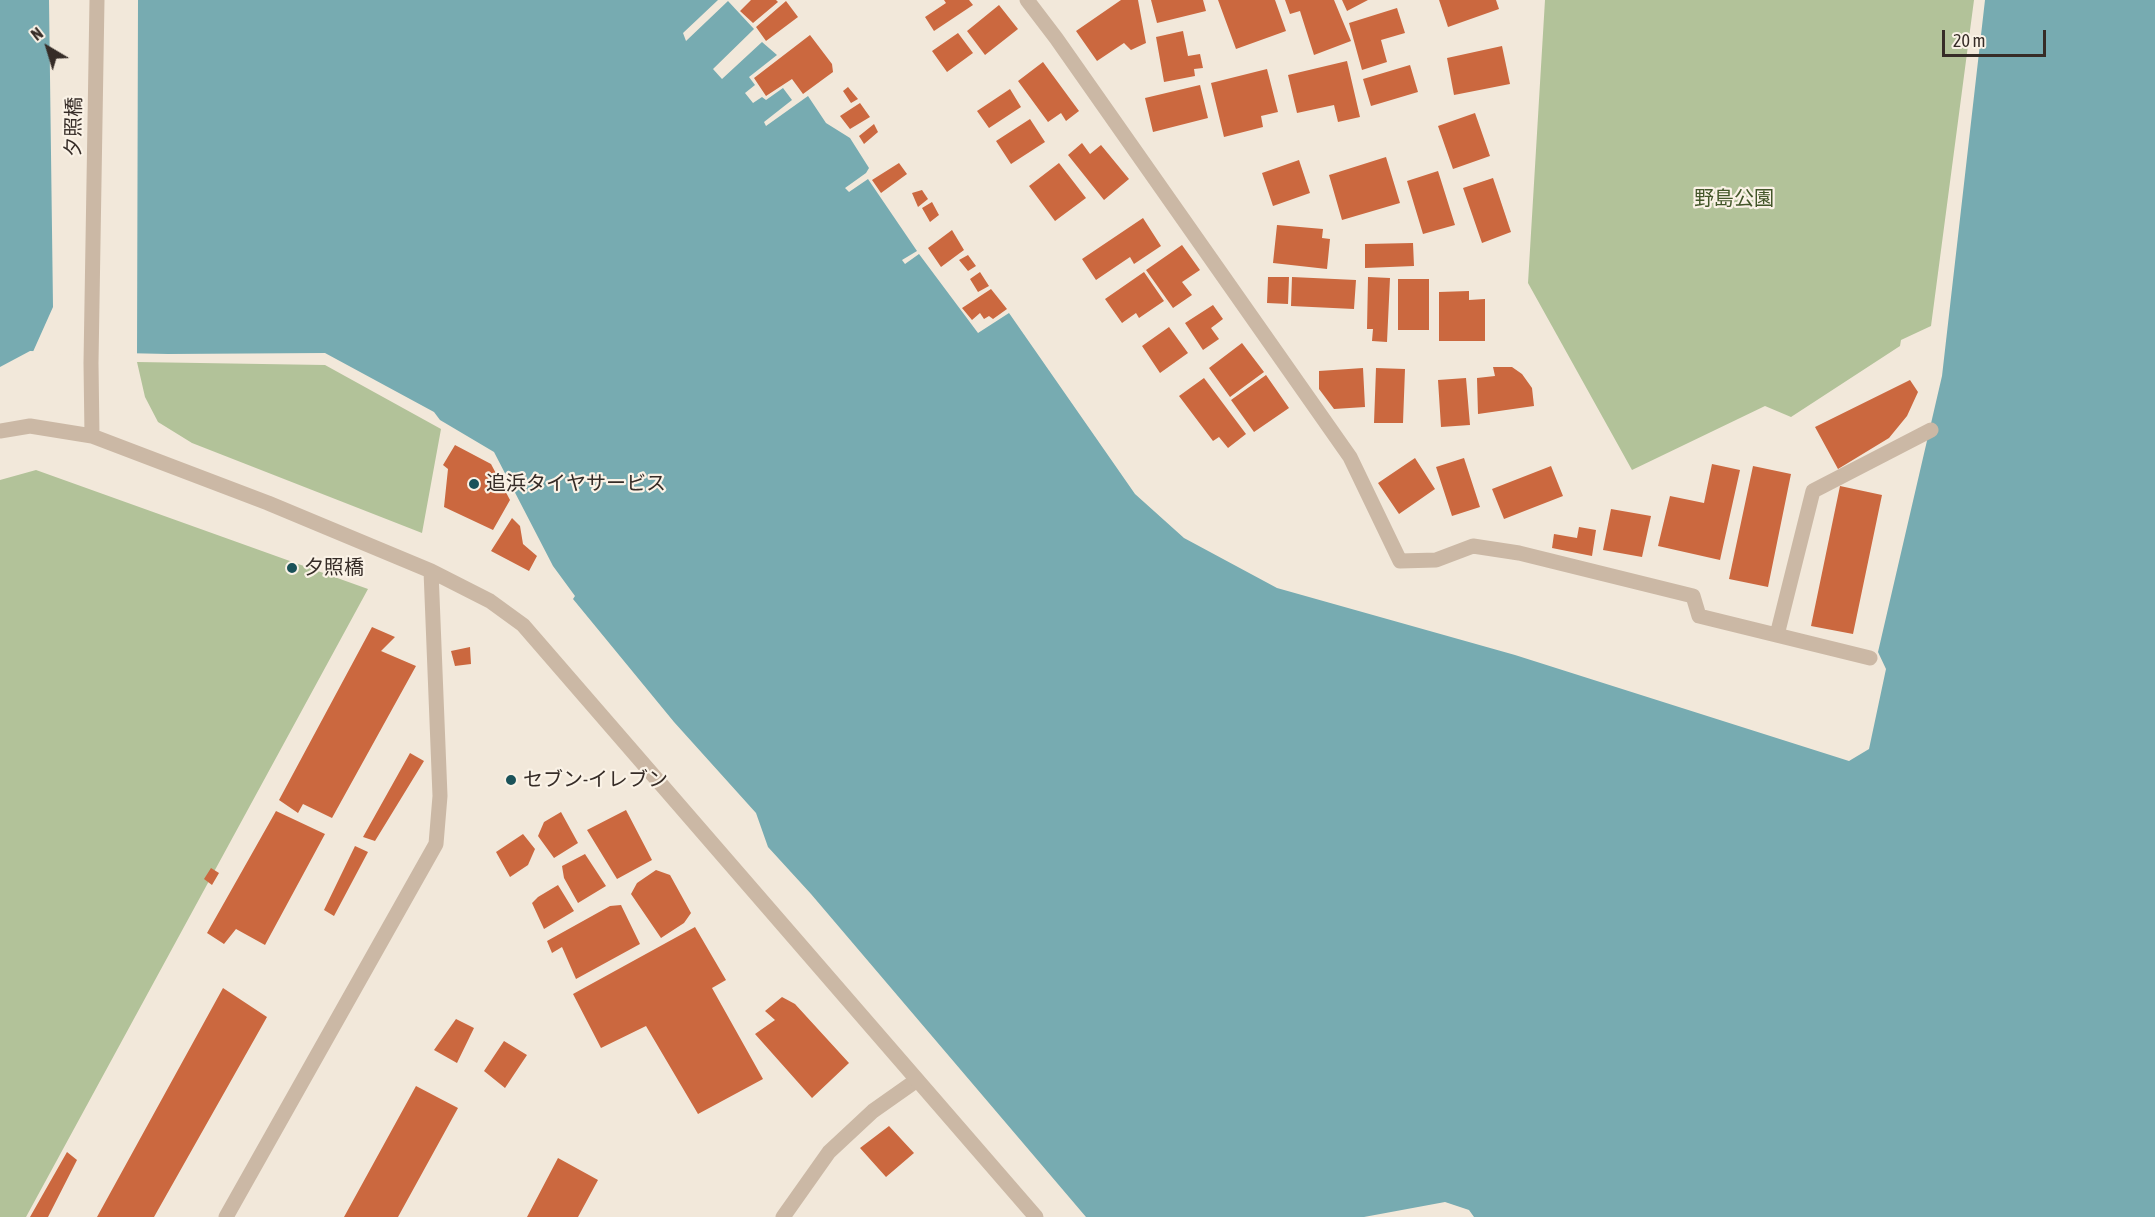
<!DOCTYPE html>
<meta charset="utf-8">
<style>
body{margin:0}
#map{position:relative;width:2155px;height:1217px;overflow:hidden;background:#f2e8da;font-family:"Asap Condensed",sans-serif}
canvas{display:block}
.north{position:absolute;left:18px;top:18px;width:60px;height:60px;-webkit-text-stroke:4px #faf2e6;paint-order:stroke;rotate:322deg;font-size:16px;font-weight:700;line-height:24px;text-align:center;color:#362c27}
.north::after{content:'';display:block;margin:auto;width:21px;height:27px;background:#362c27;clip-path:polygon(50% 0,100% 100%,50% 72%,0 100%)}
.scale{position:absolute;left:1942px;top:30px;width:104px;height:27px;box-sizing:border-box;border:3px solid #362c27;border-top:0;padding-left:8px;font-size:18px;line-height:21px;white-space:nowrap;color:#362c27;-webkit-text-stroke:4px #faf2e6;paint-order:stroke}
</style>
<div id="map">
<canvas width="2155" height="1217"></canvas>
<div class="north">N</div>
<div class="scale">20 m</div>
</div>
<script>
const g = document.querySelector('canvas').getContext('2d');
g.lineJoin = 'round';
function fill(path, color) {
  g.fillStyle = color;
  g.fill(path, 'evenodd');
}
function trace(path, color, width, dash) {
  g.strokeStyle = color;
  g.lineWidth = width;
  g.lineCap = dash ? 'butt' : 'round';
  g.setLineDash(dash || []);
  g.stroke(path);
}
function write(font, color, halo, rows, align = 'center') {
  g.font = font + ' "Asap Condensed","Noto Sans JP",sans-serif';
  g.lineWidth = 4.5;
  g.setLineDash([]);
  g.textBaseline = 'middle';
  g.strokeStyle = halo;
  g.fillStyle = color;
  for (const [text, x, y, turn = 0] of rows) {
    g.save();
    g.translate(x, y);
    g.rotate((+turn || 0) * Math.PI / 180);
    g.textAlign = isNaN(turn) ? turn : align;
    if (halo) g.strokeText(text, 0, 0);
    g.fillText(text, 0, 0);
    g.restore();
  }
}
fill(new Path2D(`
 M1545,0H1974L1931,326L1901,340L1900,346L1791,417L1765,406L1632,470L1528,283Z
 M137,362L325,365L441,429L422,533L192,443L158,422L145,397Z
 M36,470L368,589L26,1217H0V480Z`), '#b2c299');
fill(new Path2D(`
 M0,0H718L683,33L686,41L728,1L754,29L713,69L722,79L762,42L777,55L749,77L755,85L745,93L753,103L762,97L766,100L783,88L792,100L764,122L766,126L808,96L826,123L850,138L869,168L866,173L845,188L849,192L868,179L917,251L902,260L905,264L919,254L978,333L1009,313L1135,494L1184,538L1277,588L1515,655L1849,761L1869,749L1886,669L1878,652L1942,376L1985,0H2155V1217H1474L1469,1210L1445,1202L1364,1217H1086L811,894L768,847L756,813L674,722L573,599L575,596L553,566L494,452L440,420L434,412L325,353L168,354L30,351L0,367Z`), '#77abb1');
fill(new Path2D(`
 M49,0H138L137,356L32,354L53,307Z`), '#f2e8da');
fill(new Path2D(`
 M751,0H776L778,2L753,23L740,11Z
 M944,0H969L973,5L934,31L925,17L946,3Z
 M1121,0H1138L1146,43L1131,50L1124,43L1097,61L1076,31Z
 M1151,0H1203L1206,11L1157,23Z
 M1218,0H1275L1286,31L1236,49Z
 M1285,0H1334L1351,41L1314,55L1300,11L1290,14Z
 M1342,0H1368L1347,11Z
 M1439,0H1496L1499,9L1448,27Z
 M786,1L798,17L766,41L756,27Z
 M999,5L1018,29L985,55L967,31Z
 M1397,8L1405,33L1381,40L1387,62L1362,70L1349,23Z
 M1183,31L1188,56L1200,54L1203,68L1194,69L1195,76L1164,82L1156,37Z
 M958,33L973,53L947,72L932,51Z
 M810,35L832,64L833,72L803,94L792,79L766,96L754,78Z
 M1502,46L1510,84L1454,95L1447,58Z
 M1347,61L1360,117L1338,122L1334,105L1297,113L1288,75Z
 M1043,62L1079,111L1066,121L1061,113L1048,122L1018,81Z
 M1410,65L1418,92L1371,106L1363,79Z
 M1267,69L1278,112L1261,116L1263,127L1224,137L1211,83Z
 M1200,85L1208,118L1153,132L1145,98Z
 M848,87L858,99L851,103L843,91Z
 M1010,89L1021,107L989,128L977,111Z
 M860,103L870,117L850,129L840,116Z
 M1475,113L1490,156L1453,169L1438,126Z
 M1030,119L1045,142L1011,164L996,141Z
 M874,124L878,132L864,144L859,136Z
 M1082,143L1090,154L1101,145L1129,179L1104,200L1068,155Z
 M1386,157L1400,203L1342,220L1329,175Z
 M1299,160L1310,193L1273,206L1262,173Z
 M899,163L907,174L881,193L872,180Z
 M1059,163L1086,198L1055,221L1029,186Z
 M1438,171L1455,225L1423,234L1407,181Z
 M1493,178L1511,232L1482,243L1463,188Z
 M922,190L928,199L918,207L912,193Z
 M932,202L939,215L930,222L922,208Z
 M1143,218L1161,246L1134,264L1130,257L1096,280L1082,259Z
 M1277,225L1323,229L1322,238L1330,239L1327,269L1273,263Z
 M952,230L964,250L941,267L928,248Z
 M1413,243L1414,266L1365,268V244Z
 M1182,245L1200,270L1182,282L1192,295L1173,308L1146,270Z
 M968,255L976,266L968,271L959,260Z
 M980,272L989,286L978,292L970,279Z
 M1144,272L1164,301L1139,318L1136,313L1122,323L1105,299Z
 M1268,277H1289L1288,304L1267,303Z
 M1292,277L1356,280L1354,309L1291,306Z
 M1368,277L1390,278L1387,342L1372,341L1373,329H1367Z
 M1398,279H1429V330H1398Z
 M991,289L1007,309L993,319L989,316L984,319L980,313L972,320L962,308Z
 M1469,291V300L1485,299V341H1439V292Z
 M1213,305L1223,319L1211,328L1219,339L1203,350L1185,323Z
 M1169,327L1188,353L1160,373L1142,346Z
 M1242,343L1264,372L1230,397L1209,368Z
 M1493,367H1512L1522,374L1532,388L1534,406L1478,414L1477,378L1495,376Z
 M1363,368L1365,407L1334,409L1319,389V371Z
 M1376,368L1405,369L1403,423H1374Z
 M1266,375L1289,408L1254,432L1231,400Z
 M1204,378L1246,434L1228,448L1219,437L1213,441L1179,396Z
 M1466,378L1470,425L1441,427L1438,380Z
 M1910,380L1918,392L1907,416L1889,438L1838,469L1815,427Z
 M455,445L491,464L510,500L493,530L444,507L448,469L443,465Z
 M1415,458L1435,489L1399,514L1378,483Z
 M1464,458L1480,507L1452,516L1436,467Z
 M1712,464L1740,470L1720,560L1658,546L1670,496L1704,503Z
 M1551,466L1563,496L1504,519L1492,489Z
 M1753,466L1791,474L1768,587L1729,579Z
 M1840,486L1882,495L1853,634L1811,626Z
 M1611,509L1651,516L1642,557L1603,550Z
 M512,518L520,526L523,544L537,556L529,571L491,551Z
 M1579,527L1596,530L1592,556L1552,548L1554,534L1577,538Z
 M372,627L395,637L381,651L416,666L332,818L303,804L298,813L279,800Z
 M470,647L471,664L455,666L451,651Z
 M410,753L424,761L375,841L363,837Z
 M626,810L652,860L617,879L587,830Z
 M276,811L325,834L265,945L236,929L224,944L207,933Z
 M561,812L578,843L554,858L538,836L544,822Z
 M523,834L535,849L528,865L510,877L496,852Z
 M355,846L368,852L334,916L324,910Z
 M585,854L606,886L578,903L564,878L562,866Z
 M211,868L219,873L212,885L204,879Z
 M656,870L670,875L691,913L684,923L661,938L631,894L637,883Z
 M558,885L574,911L544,929L532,903L538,897Z
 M621,905L640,944L576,979L562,947L552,953L547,941L610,906Z
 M695,927L726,980L712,988L763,1079L698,1114L646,1026L601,1048L573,994Z
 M223,988L267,1017L154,1217H97Z
 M782,997L795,1004L849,1063L812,1098L755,1034L775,1020L765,1011Z
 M456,1019L474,1028L457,1063L434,1050Z
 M504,1041L527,1055L505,1088L484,1071Z
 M416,1086L458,1108L398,1217H344Z
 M889,1126L914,1153L886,1177L860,1148Z
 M67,1152L77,1160L48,1217H30Z
 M558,1158L598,1180L578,1217H527Z`), '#cb683f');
trace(new Path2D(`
 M1027,0L1056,38L1350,457L1400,561L1436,560L1473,546L1519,553L1693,596L1699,616L1870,658
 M1777,635L1813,491L1931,430
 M783,1217L829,1152L873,1111L917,1080`), '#cbb8a5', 15);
trace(new Path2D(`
 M0,431L30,426L92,436L268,503L431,571L490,601L523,625L1036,1217
 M92,436L91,363L97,0
 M226,1217L436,844L440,796L431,571`), '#cbb8a5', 15);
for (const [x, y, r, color] of [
 [474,484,6,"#1b5259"],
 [292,568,6,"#1b5259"],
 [511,780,6,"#1b5259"]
]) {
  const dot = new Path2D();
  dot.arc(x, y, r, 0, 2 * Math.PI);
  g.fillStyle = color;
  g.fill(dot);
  trace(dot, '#faf2e6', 2);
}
write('20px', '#362c27', '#faf2e6', [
 ["夕照橋",74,127,-89]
]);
write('20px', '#435629', '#faf2e6', [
 ["野島公園",1734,199]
]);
write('20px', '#362c27', '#faf2e6', [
 ["追浜タイヤサービス",486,484],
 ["夕照橋",304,568],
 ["セブン-イレブン",523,780]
], 'left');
</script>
